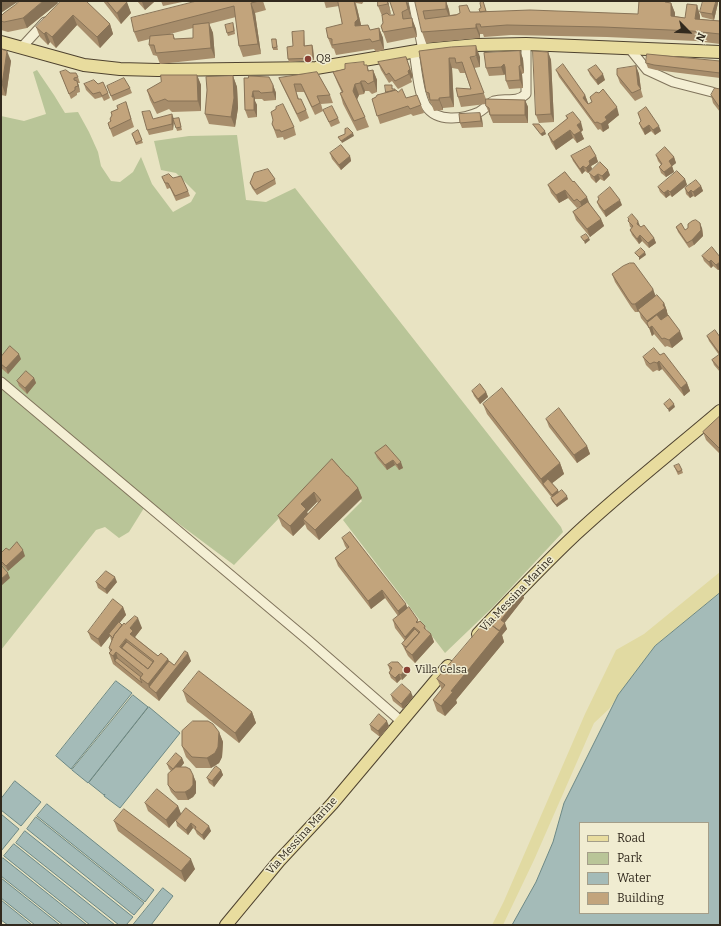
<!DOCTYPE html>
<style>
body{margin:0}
#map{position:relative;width:721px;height:926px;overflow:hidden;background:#e8e3c2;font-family:Bitter,serif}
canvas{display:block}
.frame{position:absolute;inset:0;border:2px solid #322a1e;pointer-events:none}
.legend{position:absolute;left:579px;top:822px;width:130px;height:92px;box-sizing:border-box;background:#f0ecd1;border:1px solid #a49e89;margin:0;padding:5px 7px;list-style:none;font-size:12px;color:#322a1e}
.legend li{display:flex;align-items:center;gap:8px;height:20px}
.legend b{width:20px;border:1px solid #a49e89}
.north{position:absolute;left:669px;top:12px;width:40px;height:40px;-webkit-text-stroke:3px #f0ecd1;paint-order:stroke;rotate:114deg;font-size:11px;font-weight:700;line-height:16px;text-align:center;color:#322a1e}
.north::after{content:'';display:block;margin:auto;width:14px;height:18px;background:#322a1e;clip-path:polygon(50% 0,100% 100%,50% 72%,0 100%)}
</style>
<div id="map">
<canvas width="721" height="926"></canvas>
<div class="frame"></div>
<ul class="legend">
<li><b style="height:5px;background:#e8dc9e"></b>Road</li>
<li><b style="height:11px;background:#b9c598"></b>Park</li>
<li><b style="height:11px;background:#a4bbb8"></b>Water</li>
<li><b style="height:11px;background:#c2a47c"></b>Building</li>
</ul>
<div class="north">N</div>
</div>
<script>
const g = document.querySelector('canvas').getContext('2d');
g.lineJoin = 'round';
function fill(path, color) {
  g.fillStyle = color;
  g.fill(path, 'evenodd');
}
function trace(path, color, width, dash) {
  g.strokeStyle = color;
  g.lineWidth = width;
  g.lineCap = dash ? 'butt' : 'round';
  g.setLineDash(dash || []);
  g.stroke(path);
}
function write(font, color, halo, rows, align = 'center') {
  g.font = font + ' Bitter,serif';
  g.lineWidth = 3;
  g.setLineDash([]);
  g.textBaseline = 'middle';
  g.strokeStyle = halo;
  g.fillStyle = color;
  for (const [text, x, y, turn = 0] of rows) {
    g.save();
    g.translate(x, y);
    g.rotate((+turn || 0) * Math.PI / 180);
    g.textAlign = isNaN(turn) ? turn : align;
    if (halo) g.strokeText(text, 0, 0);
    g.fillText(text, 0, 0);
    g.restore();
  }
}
fill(new Path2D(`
 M37,70L54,95L65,113L78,112L89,132L98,152L101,166L111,181L120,182L133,172L141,157L152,184L173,212L191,202L196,193L176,173L161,170L154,141L189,136L237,135L246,200L266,202L295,188L561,527L563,532L493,607L445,653L343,520L362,501L329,466L234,565L151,503L144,508L129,532L119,538L105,527L96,530L1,650V116L24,121L46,114L33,72Z`), '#b9c598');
fill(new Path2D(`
 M720,572V593L655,646L609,709L594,723L534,860L503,925H492L504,901L585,714L616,650L644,634Z`), '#e1daa2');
const water = new Path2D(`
 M720,593V925H512L536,882L553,842L564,803L618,695L655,646ZM580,823H708V913H580Z
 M116,681L132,693L71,769L56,756Z
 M133,695L148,707L88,783L72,770Z
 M149,707L180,733L120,808L104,796L105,794L104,795L89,783Z
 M15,781L41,802L21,826L1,810V799Z
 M47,804L154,890L145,902L37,816Z
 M1,814L19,829L1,851Z
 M36,817L144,903L134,915L27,829Z
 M25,831L133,917L126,925H119L16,843Z
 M14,844L115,925H90L4,856Z
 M3,858L87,925H63L1,876V860Z
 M1,878L60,925H35L1,898Z
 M163,888L173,896L151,925H133Z
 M1,900L32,925H8L1,920Z`);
fill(water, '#a4bbb8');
trace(water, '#6c8885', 1);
const minor = new Path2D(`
 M413,1L423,50
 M22,47L45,22
 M630,49L647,70L673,82L712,92
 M414,52C417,67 418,93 426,106C437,123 463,119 479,112C485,109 489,103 494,101C506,97 515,104 526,94V44
 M1,382L309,641L402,722`);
const major = new Path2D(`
 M1,42L84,65L120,69L158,70L316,68L423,50L476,45L526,44L720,52
 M478,634C510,600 542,566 576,534C622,491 672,452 720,411
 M226,925L279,861L332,804L448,666`);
trace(minor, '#80745c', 11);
trace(major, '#4e422f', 14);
trace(minor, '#f4efd4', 9);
trace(major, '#e8dc9e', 12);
fill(new Path2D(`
 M103,1H126L131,13L121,24Z
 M137,1H154V2L145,10Z
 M161,1H187L163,6Z
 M197,1H263L266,10L255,13L261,54L243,57L239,46L236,17L209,24L213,33L215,58L160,64L157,56L153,55L149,45L150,39L138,42L134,32ZM193,28V38L175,39L173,34H170Z
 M324,1H364L362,4L356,3L357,8L361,25L370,30L379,28L383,38L384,50L376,52L374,49L336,55L334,49L332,48L328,38L342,24L339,6L326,8Z
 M388,1L391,14L389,15H394L390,1H407L409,6L411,18L416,29L417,37L387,43L381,26L383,23V16H382L378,6Z
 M415,1H446L449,10L450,15L470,12H480L483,1L486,11L638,14L639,1H666L667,2L671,3L675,13V16L685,18L697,5L700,16V19L720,21V44L696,41L607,37L511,35L484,37L483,34H480V38L426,43L422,32Z
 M58,3L27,28L8,32L1,30V16Z
 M87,3L110,24L113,34L100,48L77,25L56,48L50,42L48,45L40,37L36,27Z
 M718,3L714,20L702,17L700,12Z
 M234,26L235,34L228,36L227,33Z
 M304,34L305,46L312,45L313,48L314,60L289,62L288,59L293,46Z
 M276,39L278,50H273V48Z
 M1,49L11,61L6,96L1,95Z
 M419,51L480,57V67L474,68L486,99L525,100L528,107V123H493L486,106V104L461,107L458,97L471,89L465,73H460L458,69L452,68L454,107L443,108V110L434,111L431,103H430L426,92Z
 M520,51L523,59L524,73L522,74L523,88L509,89L506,81V73L504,75L489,76L486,68Z
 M548,52L551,60L554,122L539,123L536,115Z
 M406,57L413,76L411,79L412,82L398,89L392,81L389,83L381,70L378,62Z
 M720,61V78L656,70L648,68L646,63Z
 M367,65L369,71L373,70L377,80V92L372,94L369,91H365L364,94L359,95L357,100L365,117L369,127L357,131L343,104L340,93H342L337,82L333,72Z
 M636,66L639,74L641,90L643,97L635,101L620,83L617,75Z
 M556,70L585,95L588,103V104L592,102L590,97L619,115L608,124L609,128L603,132L600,129L598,130L559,77Z
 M588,70L605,80L598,85L590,75Z
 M60,72L70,73L78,77L80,83H78L80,92L77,93V95L71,99Z
 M317,72L330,95L333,103L321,104L323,111L315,115L304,92H296L299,99L306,110L309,118L300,122L282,85L279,78Z
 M197,75L201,85V111L172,112L169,109L157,114L150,100L147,90Z
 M233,76L237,87L238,108L235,127L209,124L205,114Z
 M244,78L273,85L276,93V100L264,101L262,99H255V101L257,105V117L248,118L245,110Z
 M84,84H98L108,93L110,98L104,101L102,97L95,99L86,90Z
 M107,86L130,88L132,93L113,101Z
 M393,88V89L396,90L406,98L421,105L424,113L413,116L411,114L380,124L372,99L386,92Z
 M720,89V112L713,103L711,95Z
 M126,102L134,127L113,137L110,129V119L112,116L111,112L118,109Z
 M323,110L338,118L340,123L331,127Z
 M480,113L482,119L483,127L462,128L460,123Z
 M638,113L661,131L655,135L651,131L645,135L641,128L639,123L641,121Z
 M566,116L583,130L581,132L584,139L577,143L573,138L556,150L551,142L548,134L567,119Z
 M179,118L182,130L177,131L174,120L173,130L149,135L147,130L153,119H174Z
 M272,124L294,127L296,135L284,140L283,137L277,138Z
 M533,124L546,134L542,136L534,126Z
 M138,130L143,143L136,145L132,134Z
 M330,153L350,156L351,161L341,170L332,159Z
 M656,155L674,157L676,163L672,166L674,172L666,177L661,173L659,167L661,165L658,161Z
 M571,156H596L598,162L591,166L592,169L588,173L585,171L582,174L573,161Z
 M565,172L601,219L604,226L590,237L576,220L573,212L580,207L577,208L568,198L559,203L551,193L548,185Z
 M589,173L610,175L604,181L600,179L596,183L591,178Z
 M162,177L188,191L190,196L176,201L170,188L167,189Z
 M275,179L276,184L257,195L252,188L250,183Z
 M685,179L687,185L672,197L670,195L666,198L660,192L658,187Z
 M701,186L703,191L695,197L693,196L690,198L686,194L685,188Z
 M599,199L622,205L606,217L599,207L597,202Z
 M628,218L640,226L654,238L656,243L649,248L642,241L639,244L632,235L630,230L632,228L630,227Z
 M676,227L685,230L702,228L703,236L694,245L689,248L678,232Z
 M702,256L720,257V269L718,270L713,266L711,268L704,261Z
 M612,274L653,289L655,296L664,303L667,311V312L668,315L683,339L672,348L667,346L665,347L654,334L652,336L649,328L641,318L639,311L638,312H635L631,307L615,282Z
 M707,336L720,337V372L714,365L712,360L719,355L709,341Z
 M660,355L687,383L690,391L684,396L662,369L659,371L657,370L653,372L646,365L643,357Z
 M1,357L21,359L8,374L1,368Z
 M34,378L36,383L27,394L19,386L17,381Z
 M472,391L486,392L488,397L480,404L474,396Z
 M483,404L560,463L564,474L552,483L558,490L559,493L568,499L557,507L552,501L551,498H552L487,414Z
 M720,416V454L706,440L703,432Z
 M546,419L587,446L590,454L577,463L549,427Z
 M386,445L403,468L399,470L395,465L387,470L377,458L375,453Z
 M332,459L358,488L362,498L319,540L307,529L305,524L293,536L282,526L278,516ZM317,502L318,503L308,514L307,512Z
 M674,466L682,470L683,473L678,475Z
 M342,538L408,609L419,622L425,626L426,630L431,634L434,642L415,663L408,656L402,644L405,641L395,628L393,620L398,616L385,598L371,609L338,566L335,558L347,549L345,546Z
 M1,553L25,556L8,571L1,564Z
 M96,582H117L107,594L98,588Z
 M522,593L524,598L504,623L507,629L502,635L504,642L456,700L457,703L445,716L437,711L433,700L442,690L437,679L490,624Z
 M123,607L126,615L119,623L122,625L125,624L142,628L135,637L136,638L158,656L168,659L169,661L174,665L191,661L159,701L113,664L109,653L110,652L109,648L112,641L111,640L110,636L101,647L91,639L88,632Z
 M388,665L405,670L407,675L402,680L401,679L397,683L391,678L389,673L390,671Z
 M183,691L252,712L256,723L239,743L187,702Z
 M391,695L413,697L403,709L393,701Z
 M370,725L389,726L380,737L371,730Z
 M219,732L223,742L222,757L219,763L211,768H196L186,757L182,746Z
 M182,758L184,763L181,767L193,775L196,782V793L193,797L188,800H178L171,792L168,785L171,771L169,769L167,764Z
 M221,770L223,775L214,787L209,783L207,778Z
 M145,803L178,806L181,814L169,828L148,811Z
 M186,808L211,831L204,840L197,834L195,830L193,828L188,835L177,826L176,821Z
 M114,821L195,869L185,882L118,831Z`), '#a78d6b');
fill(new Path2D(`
 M1,1H19L1,13Z
 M43,1H57L58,3L27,28L23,18Z
 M143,1H154V2L145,10L142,2Z
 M354,1L357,8L362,29L355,26Z
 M385,1H388L391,14L388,4Z
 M406,1H407L409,6L411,19L408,9Z
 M446,1L449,10L450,19L446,9Z
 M716,1H718V3L714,20L712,14Z
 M127,2L131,13L121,24L117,13Z
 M251,3L255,13L261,54L258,44Z
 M671,3L675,13V26L671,16Z
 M697,5L700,16L699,29L695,19Z
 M73,15L77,25L56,48L52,37Z
 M412,18L416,29L417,37L413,27Z
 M209,23L213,33L215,58L211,48Z
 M110,24L113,34L100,48L97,37Z
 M476,24L480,34V38L476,28Z
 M379,28L383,38L384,50L380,40Z
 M46,32L50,42L48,45L44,34Z
 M312,45L313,48L314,60L313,58Z
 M476,46L480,57V67L476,56Z
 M7,51L11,61L6,96L2,85Z
 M520,51L523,59L524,73L521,65Z
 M548,52L551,60L554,122L551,114Z
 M449,58L452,68L454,107L450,97Z
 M504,64L507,72L504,75L501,67Z
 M519,66L522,74L523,88L520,80Z
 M636,66L639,74L641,90L638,85Z
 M410,69L413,76L411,79L408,71Z
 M373,70L377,80V92L374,81Z
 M603,74L605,80L598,85L596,80Z
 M197,75L201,85V111L198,101Z
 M233,76L237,87L238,108L235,127L231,117Z
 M77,81L79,86L80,92L78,86Z
 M361,81L365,91L364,94L360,83Z
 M355,84L359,95L356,101L353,91Z
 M273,85L276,93V100L273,92Z
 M253,91L255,99V101L257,105V117L254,110L252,97Z
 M585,95L588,103L586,105L583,98Z
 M439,98L443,108V110L439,100Z
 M525,100L528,107V123L525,115Z
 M617,107L619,115L608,124L609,128L603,132L601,124L605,117Z
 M480,113L482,119L483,127L481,121Z
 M172,114L174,119L173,130L172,124Z
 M581,122L583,130L581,132L584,139L577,143L574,135L577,125Z
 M649,125L651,131L645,135L643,129Z
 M659,126L661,131L655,135L653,130Z
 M570,130L573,138L556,150L553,142Z
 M545,131L546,134L542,136L541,134Z
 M353,133L354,136L342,143L341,141Z
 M350,156L351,161L341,170L339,165Z
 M596,156L598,162L591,166L592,169L588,173L586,168L589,161Z
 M674,157L676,163L671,167L669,161Z
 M583,166L585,171L582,174L580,169Z
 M672,166L674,172L666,177L664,172Z
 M608,170L610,175L604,181L602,176Z
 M598,174L600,179L596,183L594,177Z
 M685,179L687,185L672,197L670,192Z
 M701,186L703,191L695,197L693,192Z
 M565,190L568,198L559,203L556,195Z
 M668,190L670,195L666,198L664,193Z
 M691,190L693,196L690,198L688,193Z
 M587,197L590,205L583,210L580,202Z
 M620,200L622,205L606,217L604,211Z
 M601,219L604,226L590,237L587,229Z
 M638,221L640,226L639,229L637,224Z
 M700,223L702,228L703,236L694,245L692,240Z
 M640,235L642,241L639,244L637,239Z
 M589,238L590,240L585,244L584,241Z
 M654,238L656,243L649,248L648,243Z
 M645,252L646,255L639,260V257Z
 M711,260L713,266L711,268L709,262Z
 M720,262V269L718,270L716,265Z
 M653,289L656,297L638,310L639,311L638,312L635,304Z
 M664,303L667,311V312L668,316L652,326L654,334L652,336L647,321L663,305Z
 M680,331L683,339L672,348L669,340Z
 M19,354L21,359L8,374L6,368Z
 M659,361L662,369L659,371L657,363Z
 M34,378L36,383L27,394L25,388Z
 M687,383L690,391L684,396L681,388Z
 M486,392L488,397L480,404L478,399Z
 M674,404L675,407L669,412L668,409Z
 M587,446L590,454L577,463L574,455Z
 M393,460L395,465L387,470L385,465Z
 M401,462L403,468L399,470L397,465Z
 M560,463L564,474L546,488L543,484L541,479Z
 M358,488L362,498L319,540L315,530Z
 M558,490L559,495L554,500L552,495Z
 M314,492L317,502L307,512L310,519H303L305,524L293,536L290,526L301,504Z
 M567,496L568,499L557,507L556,505Z
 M23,550L25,556L8,571L6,566Z
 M8,573L10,578L1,586V579Z
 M115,577L117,582L107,594L105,589Z
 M382,590L385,598L371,609L368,601Z
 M522,593L524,598L503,625L501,620Z
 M406,604L409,612L400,619L398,611Z
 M123,607L126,615L110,635L109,634L110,636L101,647L98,639Z
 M138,618L142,628L135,637L137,641L130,634V628Z
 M505,623L507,629L502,635L504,642L456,700L457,703L445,716L441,706L451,691Z
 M414,627L417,635L408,645L405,637Z
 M431,634L434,642L415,663L412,655Z
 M126,639L130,650L126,654L120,647Z
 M116,652L119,663L115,661L116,666L113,656Z
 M188,653L191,661L159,701L156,693Z
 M168,659L172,669L149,687L148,684Z
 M405,670L407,675L402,680L401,675Z
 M399,674L401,679L397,683L395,678Z
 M411,692L413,697L403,709L401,704Z
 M252,712L256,723L239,743L235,733Z
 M387,721L389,726L380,737L378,731Z
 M219,732L223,742L222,757L219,763L211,768L207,758Z
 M182,758L184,763L175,774L173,769Z
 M221,770L223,775L214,787L212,781Z
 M193,775L196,782V793L193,797L188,800L185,792Z
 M178,806L181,814L169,828L166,820Z
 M191,823L193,828L188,835L186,830Z
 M209,826L211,831L204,840L202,835Z
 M191,859L195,869L185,882L181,871Z`), '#887357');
const building = new Path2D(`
 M20,1H43L23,18L4,22L1,21V16L4,13L15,5Z
 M61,1H86L110,24L97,37L73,15L52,37L46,32L44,34L36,27Z
 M107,1H126L127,2L117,13Z
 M197,1H259L251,3L258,44L239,46L234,6L134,32L131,18Z
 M338,1H354L358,19L355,22V26L368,25L370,30L379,28L380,40L372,42L370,39L332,45V39L328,38L326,28L342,24Z
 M378,1H387L388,4L378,6Z
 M390,1H406L408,9L402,12L403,19L412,18L413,27L383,32L381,26L383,23L382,15L387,13L389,15H394Z
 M415,1H446V9L423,11L425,19L456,15L460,13L459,6L467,5L470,12H476L530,10L638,14L639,1H665V2L671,3V16L685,18L687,4L697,5L695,19L720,21V34L692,31L603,27L507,25L481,27L480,24H476V28L422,32Z
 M483,1L486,11L480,12L479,9L481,8L480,3Z
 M703,1H716L712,14L700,12Z
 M209,23L211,48L156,53L154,45H149L150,36L173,34L174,39L193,38V25Z
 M233,23L234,31L227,33L225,25Z
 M304,31V46L312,45L313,58L288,59L287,47L293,46L292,32Z
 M272,39H276L277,47L273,48Z
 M476,46V56L470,57L484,93L458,97L456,88L471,89L462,62L456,63L455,58H449L450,97L439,98V100H430L429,93L426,92L419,51L451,47Z
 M1,49L7,51L2,85H1Z
 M520,51L521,65L519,66L520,80L506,81L505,67L504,64L501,67L486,68L484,53Z
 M533,51L548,52L551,114L536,115Z
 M647,54L720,61V73L654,65L646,63Z
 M406,57L410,69L408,71L409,74L395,81L389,73L386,75L378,62Z
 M364,62V65H367L368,71L373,70L374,81L368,84L365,81H361L360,83L355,84L353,91L365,117L354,121L340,93L343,92L333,72L345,69V64Z
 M563,64L585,95L583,98L588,104L592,102L590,97L596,92L599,93L603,89L617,107L605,117L607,120L601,124L597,122L595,123L556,70Z
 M596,65L603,74L596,80L588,70Z
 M636,66L638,85L641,89L632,93L617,75V69Z
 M66,70L70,73H76L78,77L74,78V80L77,81L78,86L75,87V90L69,94L60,72Z
 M317,72L330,95L317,96L320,103L312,107L301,84H294L298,99H301L306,110L297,114L279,78Z
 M161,75H197L198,101H168L165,99L154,103L147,90L161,82Z
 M233,76L234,98L231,117L205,114L207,90L206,77Z
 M249,76L269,77L273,85V92L261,93L259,91H253L252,97H254V110H245L244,78H248Z
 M124,78L130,88L111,96L107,86Z
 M94,80L98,84L103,82L108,93L102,96L100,92L93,94L84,84Z
 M385,85H392V89H395V90L386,92Z
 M715,88L720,89V108L711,95Z
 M402,89L406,98L417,95L421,105L410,109L408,106L377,116L372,99L376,97L377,95L396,90L398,92Z
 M486,99L525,100V115H490L489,108L486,106Z
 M126,102L131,119L110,129L108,123L111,121L110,119L112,115L111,112L118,109L117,106Z
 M283,104L294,127L281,132L280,130H275L272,124L273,120L271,112L276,109V107Z
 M332,106L338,118L329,122L323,110Z
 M646,107L659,126L653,130L649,125L643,129L639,123L641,121L638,113Z
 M150,111L153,119L172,114V124L147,130L142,112Z
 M573,112L581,122L577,125L581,131L574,135L570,130L553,142L548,134L568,118L566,116Z
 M480,113L481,121L460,123L459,114Z
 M179,118L181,127L176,128L173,119Z
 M533,124H539L545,131L541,134Z
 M348,128L353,133L341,141L338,137L345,134V129Z
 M138,130L142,140L136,143L132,134Z
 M341,145L350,156L339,165L330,153Z
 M590,146L596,156L589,161L590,164L586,168L583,166L580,169L571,156Z
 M665,147L674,157L669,161L672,166L664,172L659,167L662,164L656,155Z
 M600,162L608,170L602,176L598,174L594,177L589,173Z
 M268,169L275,179L255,190L250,183L254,173Z
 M677,171L685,179L670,192L668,190L664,193L658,187Z
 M565,172L573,182L574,181L587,197L580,202L577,199L574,201L565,190L556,195L548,185Z
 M169,174L173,178L181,176L188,191L175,196L168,183H165L162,177Z
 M696,180L701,186L693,192L691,190L688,193L685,188Z
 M610,187L620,200L604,211L597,202L599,199L598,197Z
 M588,202L601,219L587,229L573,212Z
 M632,214L638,221L637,224L641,227L644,225L654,238L648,243L640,235L637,239L630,230L633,226L628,221L629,219L628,218Z
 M696,220L700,223L701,230L692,240L687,243L676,227L681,223L685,230L688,228V224L692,221Z
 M586,234L589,238L584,241L581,237Z
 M712,247L720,257V262L716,265L711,260L709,262L702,256Z
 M641,248L645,252L639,257L635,253Z
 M630,263H634L653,289L652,291L635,304H632L628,299L612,274L623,266Z
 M657,295L664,303L663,305L665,308L647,321L638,310Z
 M657,315L661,320L668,315L680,331L669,340L664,338L662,339L652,326L649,328L647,323Z
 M715,330L720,337V354L707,336Z
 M10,346L19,354L6,368L1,364V357Z
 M654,348L660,355L664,353L687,383L681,388L659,361L657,363L654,362L650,364L643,357Z
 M719,355L720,356V369L712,360Z
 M26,371L34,378L25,388L17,381Z
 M480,384L486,392L478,399L472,391Z
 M502,388L560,463L541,479L483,404Z
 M670,399L674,404L668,409L664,404Z
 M559,408L587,446L574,455L546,419Z
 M720,416V449L703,432Z
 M386,445L401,462L397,465L393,460L385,465L375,453Z
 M332,459L347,476H348L358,488L315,530L303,519L321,500L314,492L301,504L306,509L290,526L278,516Z
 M679,464L682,470L678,472L674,466Z
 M548,479L558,490L552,495L543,484Z
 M562,490L567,496L556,505L551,498Z
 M350,532L406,604L398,611L382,590L368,601L335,558L349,547L342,538Z
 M17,542L23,550L6,566L1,561V553L6,548L9,550Z
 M1,565L8,573L1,579Z
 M106,571L115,577L105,589L96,582Z
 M521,592L522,593L501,620L505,623L499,631L490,624Z
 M113,599L123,607L98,639L88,632Z
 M409,607L418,620L416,622L417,623L420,621L425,626L424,628L431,634L412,655L405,649L420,632L414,627L405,637L393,620Z
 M135,616L138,618L130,628L133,631L130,634L158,656L161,653L168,659L148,684L140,678L143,674L116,652L113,656L109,653L112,650L109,648L114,635L124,623L125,624ZM126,639L154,661L148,669L120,647Z
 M486,621L500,631L451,691L453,692L441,706L433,700L445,685L437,679Z
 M119,622L122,625L114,635L113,638L109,634Z
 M415,629L419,633L406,647L402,644Z
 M127,642L153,662L148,669L122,648Z
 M185,651L188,653L156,693L149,687L169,661L174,665Z
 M117,658L141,677L140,678L142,683L115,661Z
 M392,662H398L405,670L401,675L399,674L395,678L389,673L392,668L388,665Z
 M199,671L252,712L235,733L183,691Z
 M402,684L411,692L401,704L391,695Z
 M379,714L387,721L378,731L370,725Z
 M193,721H208L213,724L219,732L218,747L215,753L207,758L192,757L182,746V731Z
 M176,753L182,758L173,769L167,764Z
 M216,766L221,770L212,781L207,778Z
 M176,767H186L190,769L193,775V785L190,789L185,792H175L168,785V774Z
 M157,789L178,806L166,820L145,803Z
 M186,808L209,826L202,835L195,829L196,827L191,823L186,830L176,821Z
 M124,809L191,859L181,871L114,821Z`);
fill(building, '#c2a47c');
trace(building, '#887357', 1);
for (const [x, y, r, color] of [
 [308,59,4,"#883f33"],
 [407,670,4,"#883f33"]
]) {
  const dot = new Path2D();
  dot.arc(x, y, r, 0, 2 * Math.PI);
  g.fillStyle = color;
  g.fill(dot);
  trace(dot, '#f0ecd1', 1.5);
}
write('11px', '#322a1e', '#f0ecd1', [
 ["Q8",316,59],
 ["Villa Celsa",415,670]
], 'left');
write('11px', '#322a1e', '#f0ecd1', [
 ["Via Messina Marine",517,594,-46],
 ["Via Messina Marine",302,836,-48]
]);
</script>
